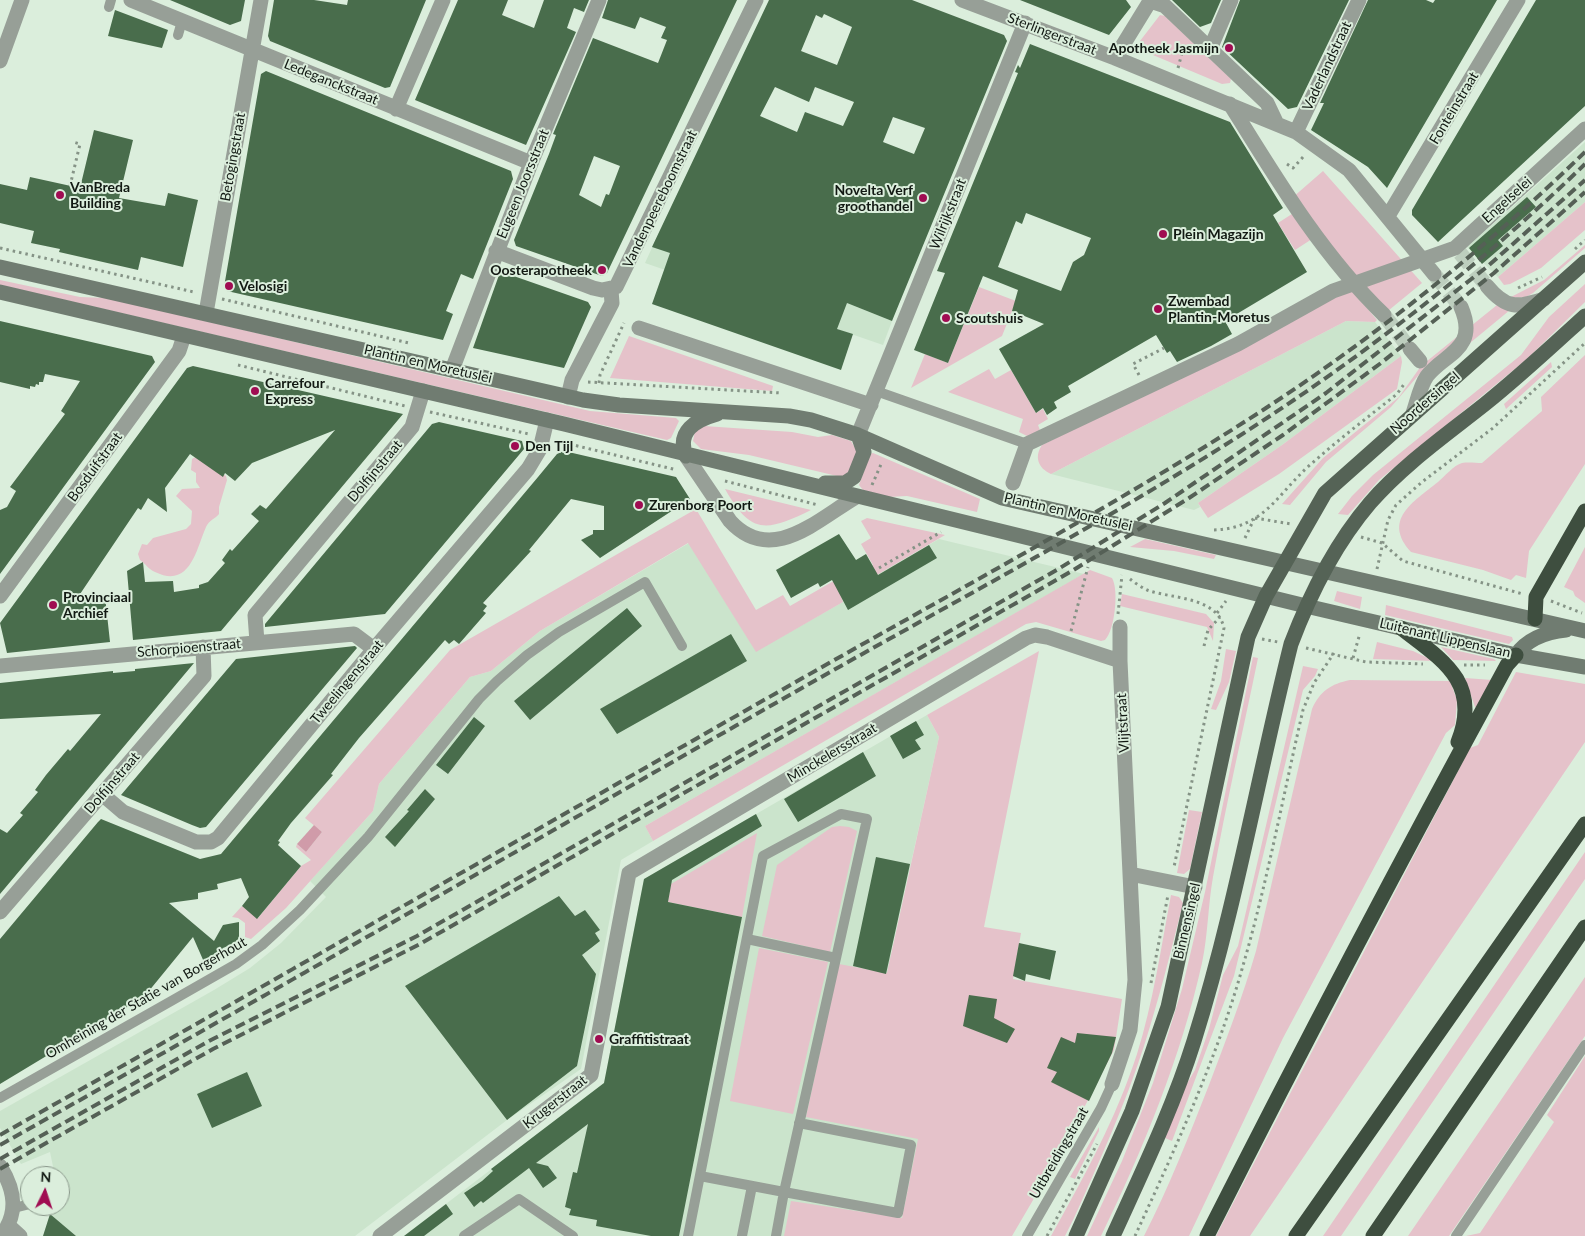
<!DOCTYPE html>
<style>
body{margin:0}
#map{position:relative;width:1585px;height:1236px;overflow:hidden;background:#dbeedc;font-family:Lato,sans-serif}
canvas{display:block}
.north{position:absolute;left:20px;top:1166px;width:50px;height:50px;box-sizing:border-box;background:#dbeedc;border:1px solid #8b998c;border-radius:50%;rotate:4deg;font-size:14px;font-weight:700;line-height:20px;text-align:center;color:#121913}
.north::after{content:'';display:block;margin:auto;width:18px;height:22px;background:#a00c52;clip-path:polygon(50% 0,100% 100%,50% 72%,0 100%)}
</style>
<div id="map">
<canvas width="1585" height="1236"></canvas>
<div class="north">N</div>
</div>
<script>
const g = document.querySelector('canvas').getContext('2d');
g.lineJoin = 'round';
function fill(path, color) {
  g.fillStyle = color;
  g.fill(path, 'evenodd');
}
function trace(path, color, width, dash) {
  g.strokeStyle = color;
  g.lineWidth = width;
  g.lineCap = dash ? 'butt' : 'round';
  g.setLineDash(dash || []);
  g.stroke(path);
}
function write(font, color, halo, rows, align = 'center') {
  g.font = font + ' Lato,sans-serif';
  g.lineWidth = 4;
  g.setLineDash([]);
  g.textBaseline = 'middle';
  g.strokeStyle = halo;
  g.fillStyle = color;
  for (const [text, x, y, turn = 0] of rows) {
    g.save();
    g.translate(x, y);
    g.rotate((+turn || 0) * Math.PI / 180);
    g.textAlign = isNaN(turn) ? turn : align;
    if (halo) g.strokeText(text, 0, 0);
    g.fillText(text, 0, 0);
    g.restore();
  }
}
fill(new Path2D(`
 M1585,142V202L1498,277L1467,247Z
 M661,228L892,321L883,345L645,263Z
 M1346,321L1375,322L1401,356L1282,445L1198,503L1200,507L1194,510L1051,474Z
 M939,539L1084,574L645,826L653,841L621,860L581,1069L507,1120L355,1236H43L53,1206H60V1176H55L50,1152L21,1164L0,1128V1111L214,990L250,968L281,943L326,897L310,881L373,811L379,784L470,677L491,671L540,631L689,543L756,651L843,602L840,596Z
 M927,715L939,737L891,953L919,1139L902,1218L917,1236H404L604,1083L644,879Z`), '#cbe4cc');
fill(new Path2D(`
 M1160,15L1165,16L1227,75L1231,79L1230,83L1222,84L1141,50L1140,41Z
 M1323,171L1422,283L1383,315L1292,198Z
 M1585,202V230L1541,268L1510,284L1504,285L1498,277Z
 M1295,212L1312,239L1295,250L1278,223Z
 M1585,245V248L1533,293L1526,297L1509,298L1544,280Z
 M0,280L80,297L107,298L590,411L676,418L679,421L671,438L667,440L0,285Z
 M1585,284V302L1527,359L1379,480L1348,515L1338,514L1352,496L1373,475L1521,355L1549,317Z
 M979,287L1016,301L1002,336L911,388L925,354L948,363Z
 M1351,289L1377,320L1375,322L1346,321L1051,474C1038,468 1034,457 1042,445Z
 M1497,305L1510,310L1470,343L1471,326Z
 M629,336L773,386L772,391L610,378Z
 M1458,336V343L1423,370L1391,407L1326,462L1290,505L1282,504L1323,458L1399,397L1421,366Z
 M1585,355V464L1529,551L1526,578L1516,575L1511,580L1483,570L1411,552C1382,520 1413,502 1438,482C1444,477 1454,465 1462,463C1468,462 1476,463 1482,463L1542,411L1541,397Z
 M1401,356L1402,362L1397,389L1279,474L1208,518L1198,503L1282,445Z
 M1551,362L1552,367L1506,409L1504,404Z
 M989,369L995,379L1011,370L1036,413L1043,409L1048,419L1038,425L1041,433L1027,436L1019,432L1023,419L948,392Z
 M704,426L792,432L818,437L832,435L851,441L858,453L854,468L842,477L837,476L749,455L701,449L693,441L695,431Z
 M873,453L980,499L977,512L907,496L888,497L863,490L859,485L870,454Z
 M197,456L226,476L227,480L219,507V514C215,519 209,520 206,527C196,550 190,589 155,572C148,569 145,563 140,560L138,554L142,544L147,545L153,538L186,529L191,524L192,511L176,496L182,489L200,488L196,482V473L191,470L192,459Z
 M725,489L811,510C766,532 751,535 725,489Z
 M696,509L756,610L783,595L790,606L851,571L854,577L873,565L861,544L871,538L861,521L867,518L945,535L841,596L843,602L756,652L688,543L540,631L491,671L470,677L379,784L373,811L286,908L251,939L245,937V923L238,918L232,917L242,906L258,918L301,866L311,860L296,847L297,844L306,852L322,832L305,818L450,650Z
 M1145,539L1216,555L1214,559L1174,551L1130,547Z
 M1585,547V603L1575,596L1573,591L1564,587Z
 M1090,570L1112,578C1119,589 1115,630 1105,640L1101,641L1036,622L1026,624L653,841L645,826Z
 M1337,591L1362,597L1360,609L1334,601Z
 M1122,594L1206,614L1214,623L1213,641L1207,627L1120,606Z
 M1386,605L1512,637L1513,640L1509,644L1385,615Z
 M1377,642L1413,651L1434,661L1373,659Z
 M1441,647L1494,659L1496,661L1453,660Z
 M1226,649L1236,651L1229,682L1216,710L1211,709L1221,681Z
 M1039,651L984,927L1021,933L1013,979L1122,999L1114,1050L1060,1154L1012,1236H784L791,1201L902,1218L918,1139L806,1117L839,964L887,973L939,737L927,715Z
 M1253,657L1258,658C1243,731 1226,804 1213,877C1208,905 1208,935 1202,963C1181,1057 1143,1150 1101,1236H1087L1122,1161L1153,1083L1182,989L1205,892Z
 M1303,666L1318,669L1315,676L1303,690L1234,976L1172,1141L1165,1138L1186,1085L1195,1070L1209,1029L1223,975L1238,946Z
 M1516,672L1585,684V742L1250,1236H1216L1470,748L1478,745Z
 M1465,678L1492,680L1478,707H1475Z
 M1350,680L1450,681L1457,700L1455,725L1446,733L1283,1038L1189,1236H1144C1169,1187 1189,1136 1209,1085C1226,1040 1243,996 1256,951L1312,709C1320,691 1331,684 1350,680Z
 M1189,810L1202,812L1190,869L1184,874L1177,873Z
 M840,826L849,827L857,831L830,952L762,936L777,865L832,827Z
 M757,833L742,917L668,902L671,884Z
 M1585,852V879L1341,1236H1323Z
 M1171,895L1179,897L1183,903C1171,951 1159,999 1144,1046C1125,1105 1099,1162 1074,1218L1065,1236H1051C1084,1177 1116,1119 1137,1054C1153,1003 1161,948 1171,895Z
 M759,948L828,962L793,1114L730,1101Z
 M1585,977V1036L1449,1236H1408Z
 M1585,1056V1236H1466L1480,1233L1554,1122L1547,1115Z
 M1099,1127V1131L1075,1179L1070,1177Z`), '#e5c2ca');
fill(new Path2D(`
 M314,825L322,832L306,852L297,844Z`), '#d09ba9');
fill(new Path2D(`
 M170,0H245L241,21L230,25Z
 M274,0H314L347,5L348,0H426L390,87L385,88L270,41L268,36Z
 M458,0H508L502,15L534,28L544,0H589L584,12L574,8L567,28L576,32L526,145L415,100Z
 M608,0H737L607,273L602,276L516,246L514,240L549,154L556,135L553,134L593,38L658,63L667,40L661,38L666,27L640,17L635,29L602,18ZM594,156L620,166L609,195L606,194L601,207L579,195Z
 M769,0H912L1004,35L1007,41L892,321L847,303L837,329L853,334L841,370L652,304L670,253L652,247ZM824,14L852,27L837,65L801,51L816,15L822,18ZM775,87L809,102L815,87L854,102L843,126L805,112L797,132L760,116ZM893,117L925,128L914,154L883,142Z
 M1020,0H1126L1131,7L1109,35Z
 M1172,0H1221L1211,23L1200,27Z
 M1240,0H1349L1297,107L1288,109L1222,47Z
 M1368,0H1426L1433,3L1435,0H1497L1387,188L1368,167L1311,130L1324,103H1320Z
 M1536,0H1585V106L1438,242L1412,215V210Z
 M115,10L168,30L162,48L108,36Z
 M1030,44L1230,122L1283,208L1273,215L1307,272L1225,321L1232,334L1211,346L1177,362L1170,351L1167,353L1156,335L1068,386L1071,392L1054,402L1057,408L1047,415L1043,408L1036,413L999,349L1044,324L1012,311L1018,290L983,276L948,363L914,350L945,273L937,271L1018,73L1015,72L1018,65L1020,68ZM1026,213L1091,238L1084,255L1073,262L1061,291L998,267L1016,221L1022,224Z
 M266,71L511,171L513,179L473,279L461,274L446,311L453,314L443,340L227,291L224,287L261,74Z
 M94,130L133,140L119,198L165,206L168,193L198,200L183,267L141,257L138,270L59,252L60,249L31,243L34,231L0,223V184L27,190L30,177L80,188Z
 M1527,197L1536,207L1498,240L1503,246L1482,264L1469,248Z
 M505,273L588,302L591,307L564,368L473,348L499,275Z
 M0,321L152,356L155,362L0,574V510L7,507L16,491L10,487L65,414L61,411L80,381L45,374L43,382H39V385L36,384L35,387L30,386V389L0,382Z
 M193,366L403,414L221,631L133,640L127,571L143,562L145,582L173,581L174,592L199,588V585L208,582L225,563L222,560L230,549L232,551L259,521L251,514L260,505L266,509L335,430L252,463L235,481L225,473L223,477L190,454L165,488L167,512L148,498L141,510L138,508L74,603L93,592L99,597L105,596L110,642L7,653L0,623L187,368Z
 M439,422L522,441L524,449L385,614L265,627V624L432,424Z
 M564,451L676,477L690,499L600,558L581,540L593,534V530H604V506L571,499L529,550L531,551L483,603L487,606L483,611L486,613L459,644L454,640L449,644L445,640L359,738L331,774L333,775L291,823L278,841L280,842L278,845L301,866L257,919L242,906L249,897L241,878L217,884L218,889L198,893V899L169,903L214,941L223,925L239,922V938L235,943L223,948L220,960L214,964L204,962L193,937L144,997L0,1084V939L98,822L101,819L200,859L221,854L538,477L557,454Z
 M839,534L856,560L866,554L878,575L929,545L937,558L848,610L832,580L820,587L818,583L791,598L776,570Z
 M627,608L642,626L530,720L514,701Z
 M731,634L747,661L617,734L600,709Z
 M355,646L357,648L206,827L200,828L192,825L121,795L236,659Z
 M194,663L79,800L0,894V829L7,833L23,815L20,813L38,792L35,790L46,775L68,749L70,751L101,714L0,719V683L113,671V673L135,671V669Z
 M474,717L485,726L448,774L436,765Z
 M916,721L924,735L915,740L921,749L903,759L890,736Z
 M863,752L876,776L798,822L784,799Z
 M425,789L435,799L395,847L385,837L409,811L407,810Z
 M756,814L762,826L672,880L668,902L742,917L679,1236H651L596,1226L597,1220L569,1215L571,1209L565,1207L573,1172L577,1173L588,1124L536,1163L548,1166L557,1178L543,1188L529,1168L483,1203L481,1201L474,1207L464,1193L482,1181L493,1171L491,1169L604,1083L644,879Z
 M876,857L910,864L886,974L853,966Z
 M559,896L575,916L585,910L600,930L595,933L600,941L582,955L596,974L577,1066L507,1120L405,986Z
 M1019,943L1056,951L1050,980L1026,974L1025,981L1013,976Z
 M969,995L997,999L994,1018L1015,1029L1007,1043L963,1026Z
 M1077,1033L1116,1037L1112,1053L1089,1101L1051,1082L1057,1072L1047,1068L1061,1037L1075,1043Z
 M247,1072L262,1106L212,1128L197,1094Z
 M446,1204L453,1214L424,1236H404Z
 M50,1214L76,1236H43Z`), '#496d4c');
trace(new Path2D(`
 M1460,253L1487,286
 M1434,274L1461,307
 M1384,315L1410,349`), '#bdcebe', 15, [15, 8]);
trace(new Path2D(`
 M1178,68L1182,53L1176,48L1180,40
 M1287,164L1293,168L1304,156
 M70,186L80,144L73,142
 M0,248L194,292
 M1575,249L1585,240
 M1518,288L1542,277
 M222,299L409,343
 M238,365L405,406
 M1139,375L1133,364L1164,348
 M588,382L781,393
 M599,383L600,375L624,323
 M430,412L529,434
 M557,441L677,470
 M725,481L818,505
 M872,485L882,462
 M1255,518L1291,524
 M1214,530C1265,528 1277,494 1310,465C1338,440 1368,417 1397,394L1405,383
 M1361,537L1382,543L1403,561L1523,594
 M1245,538L1254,519
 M879,568L941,532
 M1377,569L1388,520L1396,505L1422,482L1493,428L1585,343
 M1130,579C1135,583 1141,587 1147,590C1171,599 1217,596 1224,628L1174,867
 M1551,601L1582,613
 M1217,613L1226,601
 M1118,614L1122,575
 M1071,631L1088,567
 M1262,639L1278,642
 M1204,646L1208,630L1220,617
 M1306,648L1366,662L1423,664
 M1353,658L1360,633
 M1464,665H1485
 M1151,983L1168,895
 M1047,1236L1097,1144
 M1135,1236C1174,1151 1217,1058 1242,969C1267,884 1283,796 1303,710L1314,683L1334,653`), '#859386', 3, [2.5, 4]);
trace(new Path2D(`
 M109,7L111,0
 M178,35L182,21
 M876,391L1027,444
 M747,939L836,958
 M0,1098L173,1000L236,964L262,945L300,910L368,837L479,699L497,681L527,655L559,632L645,582L682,646
 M14,1208L30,1204
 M464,1236L519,1199L573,1236
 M688,1236L763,856L841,814L867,819L784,1192L700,1176
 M742,1236L752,1186
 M776,1236L784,1192L898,1213L911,1145L799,1123
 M1027,1236L1101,1108L1112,1084
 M1456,1236L1585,1045`), '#979f97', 10);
trace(new Path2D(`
 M131,0L531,163
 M962,0L1115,58L1296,132L1349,170L1434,274
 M1150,1L1165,6L1267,103L1276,122
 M1210,49L1231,0
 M1115,58L1150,1
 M0,61L22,0
 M1230,104C1276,178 1321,254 1384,315
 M396,109L443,0
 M1296,132L1359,0
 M1388,216L1518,0
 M496,251L593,288L602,290L616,287L756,0
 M1487,286C1506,309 1517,308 1544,299
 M206,313L261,0
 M639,328L871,405
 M1410,349L1420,361
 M452,370L531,163L599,0
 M568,397L572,380L612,303L611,290
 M1413,413C1417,402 1420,386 1427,376C1445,353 1479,349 1461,307
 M858,435L1025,23
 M686,456L730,521C771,566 817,520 856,497
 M1013,483L1027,444L1238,344L1333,291L1455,248L1585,129
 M0,596L179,351L184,336
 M257,642L255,615L412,427L423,391
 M1120,661V627
 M0,666L354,634L374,649
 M102,794L123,812L196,842H211L218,838L374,649L528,469L540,449L547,420
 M1130,874L1195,887
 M0,912L204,676L203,647
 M0,1166C15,1190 19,1213 1,1236
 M9,1226L20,1236
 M380,1236L591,1075L629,873L1026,638L1035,635L1047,637L1120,661L1135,980L1130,1030L1112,1084`), '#979f97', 15);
trace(new Path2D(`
 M0,267L583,400L619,405L789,416L811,420L858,435L1002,498L1585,631
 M0,292L564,424L1306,606L1516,655L1585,667
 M686,456C676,431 696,420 717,414
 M825,483H845L854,477L864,452L858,435
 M1516,655C1528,638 1546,632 1566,630`), '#707c71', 15);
trace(new Path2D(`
 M1076,1236L1132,1111L1168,1007L1248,637L1266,596L1325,493L1585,262
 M1113,1236C1142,1172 1173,1108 1194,1041C1235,911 1258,776 1291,644C1310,594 1335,544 1370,503C1403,465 1446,435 1485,404C1520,376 1552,346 1585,316`), '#556356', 15);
trace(new Path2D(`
 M1535,619L1536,597L1585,511
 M1401,628C1441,659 1482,682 1458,742
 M1207,1236C1304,1044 1404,854 1507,665L1516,655
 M1296,1236L1585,824
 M1373,1236L1585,927`), '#3e4e3f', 15);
trace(new Path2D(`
 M0,1135C270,983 539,828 808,675C961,588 1116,505 1263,410C1378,335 1487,247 1585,152
 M0,1145C273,992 544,835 816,680C968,594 1124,512 1270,416C1382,342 1489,257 1585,164
 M0,1159L209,1041L417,936L1060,568L1165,503L1326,393L1488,266L1585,180
 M0,1169L213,1049L420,944L1072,571L1189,498L1283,435L1381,363L1494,273L1585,192`), '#556056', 4, [10, 5]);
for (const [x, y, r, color] of [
 [1229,48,5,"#a00c52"],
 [60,195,5,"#a00c52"],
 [923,198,5,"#a00c52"],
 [1163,234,5,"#a00c52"],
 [602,270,5,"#a00c52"],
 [229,286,5,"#a00c52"],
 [1158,309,5,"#a00c52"],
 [946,318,5,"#a00c52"],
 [255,391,5,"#a00c52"],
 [515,446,5,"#a00c52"],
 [639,505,5,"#a00c52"],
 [53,605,5,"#a00c52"],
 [599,1039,5,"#a00c52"]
]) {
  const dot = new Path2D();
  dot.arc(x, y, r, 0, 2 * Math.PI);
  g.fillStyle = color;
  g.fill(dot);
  trace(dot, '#dbeedc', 2);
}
write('14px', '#121913', '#dbeedc', [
 ["Sterlingerstraat",1052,34,21],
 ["Vaderlandstraat",1327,66,-65],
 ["Ledeganckstraat",331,82,22],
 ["Fonteinstraat",1454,108,-59],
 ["Betogingstraat",233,157,-80],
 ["Eugeen Joorsstraat",523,184,-68],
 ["Vandenpeereboomstraat",660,199,-64],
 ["Engelselei",1507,200,-42],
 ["Wilrijkstraat",948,214,-68],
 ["Plantin en Moretuslei",428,364,13],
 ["Noordersingel",1425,403,-41],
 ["Bosduifstraat",95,467,-54],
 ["Dolfijnstraat",375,471,-50],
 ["Plantin en Moretuslei",1068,512,13],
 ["Luitenant Lippenslaan",1445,638,13],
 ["Schorpioenstraat",189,648,-5],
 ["Tweelingenstraat",347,682,-50],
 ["Vlijtstraat",1123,723,-93],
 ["Minckelersstraat",832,753,-31],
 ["Dolfijnstraat",112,783,-49],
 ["Binnensingel",1187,921,-77],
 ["Omheining der Statie van Borgerhout",146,998,-30],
 ["Krugerstraat",555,1102,-38],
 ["Uitbreidingstraat",1059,1153,-60]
]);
write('bold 14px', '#121913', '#dbeedc', [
 ["Apotheek Jasmijn",1219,48,"right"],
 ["VanBreda",70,187],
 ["Building",70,203],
 ["Novelta Verf",913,190,"right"],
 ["groothandel",913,206,"right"],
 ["Plein Magazijn",1173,234],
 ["Oosterapotheek",592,270,"right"],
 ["Velosigi",239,286],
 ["Zwembad",1168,301],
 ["Plantin-Moretus",1168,317],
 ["Scoutshuis",956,318],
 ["Carrefour",265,383],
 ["Express",265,399],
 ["Den Tijl",525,446],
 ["Zurenborg Poort",649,505],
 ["Provinciaal",63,597],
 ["Archief",63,613],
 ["Graffitistraat",609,1039]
], 'left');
</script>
